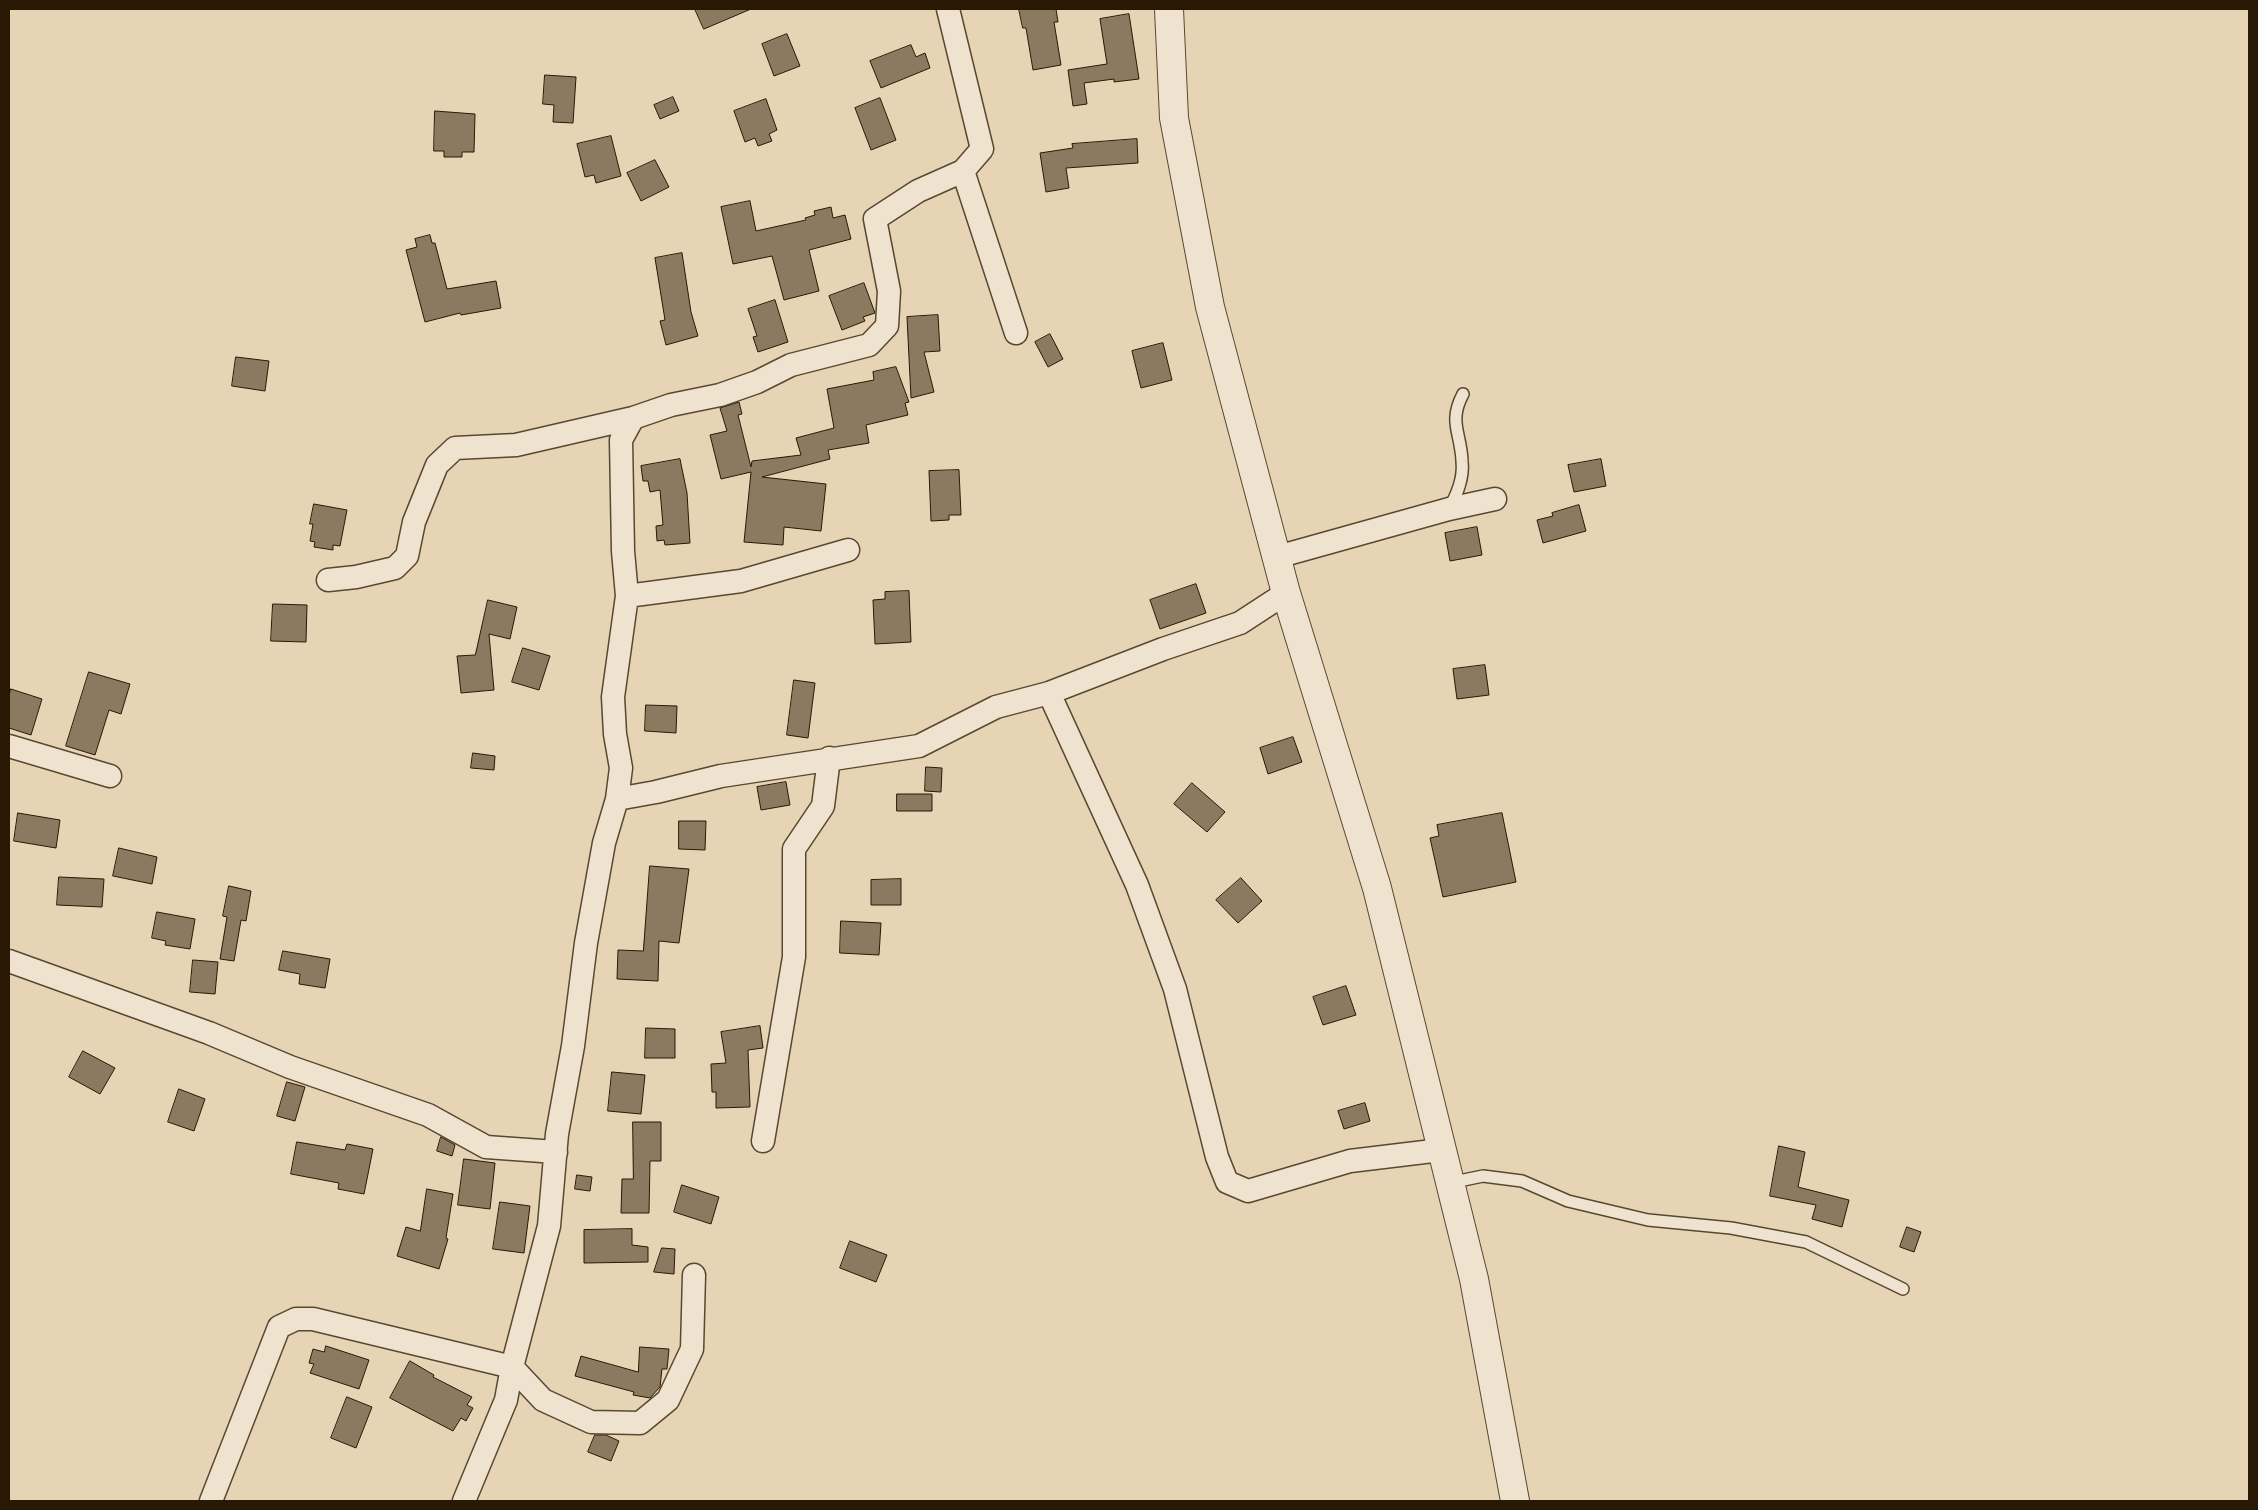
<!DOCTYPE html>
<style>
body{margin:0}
#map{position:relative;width:2258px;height:1510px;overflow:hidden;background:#e6d4b5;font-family:"EB Garamond",serif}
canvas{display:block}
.frame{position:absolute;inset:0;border:10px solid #291904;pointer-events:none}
</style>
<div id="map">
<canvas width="2258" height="1510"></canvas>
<div class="frame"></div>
</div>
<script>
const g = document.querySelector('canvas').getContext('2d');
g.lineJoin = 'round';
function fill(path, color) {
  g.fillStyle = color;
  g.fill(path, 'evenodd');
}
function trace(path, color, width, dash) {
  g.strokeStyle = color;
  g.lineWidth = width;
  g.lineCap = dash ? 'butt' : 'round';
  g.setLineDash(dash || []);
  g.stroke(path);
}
const building = new Path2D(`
 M695,9H751L704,29Z
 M1019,9H1056L1058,22H1054L1061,65L1033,70L1026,28H1023Z
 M1129,14L1139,79L1114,82V79L1084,83L1087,104L1073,106L1068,70L1107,64L1100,19Z
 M787,34L800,66L774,76L762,44Z
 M911,45L916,57L925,53L930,68L881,88L870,61Z
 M545,75L576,77L573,123L553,122L554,105L543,104Z
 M673,97L679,111L660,119L654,105Z
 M880,98L896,140L871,150L855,108Z
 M766,99L777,130L769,134L772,141L758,146L755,138L745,142L734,111Z
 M435,111L475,114L474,152H462V157H444V151H434Z
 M611,136L621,176L596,183L594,175L585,177L577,144Z
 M1137,139L1138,163L1066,168L1069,188L1046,192L1040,153L1073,148L1072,144Z
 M655,160L669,187L641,201L627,173Z
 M750,201L756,231L806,220L805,218L815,215L814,211L831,207L833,218L845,215L851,239L809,250L819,291L784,300L772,256L733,264L721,207Z
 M430,235L432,243H435L447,289L496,281L501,308L461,315L460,313L425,322L406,250L417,247L415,239Z
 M682,253L691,312L698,336L666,345L660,321L665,320L655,258Z
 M864,283L875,313L863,317L865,321L842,330L829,296Z
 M775,300L788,342L758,352L753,337L757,336L748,309Z
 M938,315L940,351L924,352L934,392L911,398L907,317Z
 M1050,334L1063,359L1048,367L1035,342Z
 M1163,343L1172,380L1141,388L1132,351Z
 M236,357L269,361L265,391L232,386Z
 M896,367L909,402L905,403L908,415L866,425L869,443L828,450L830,459L762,477L826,484L821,531L784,527L783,545L744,542L751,472L721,479L710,435L727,431L720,408L739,402L742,414L738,415L751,467L752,461L801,455L796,438L834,428L827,389L874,380L873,372Z
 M680,459L687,493L690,543L665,545L664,540L657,541L656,526L663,525L660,490L650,492L648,481H643L641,466Z
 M1601,459L1606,486L1574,492L1568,465Z
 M959,470L961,515H949V520L931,521L929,471Z
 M314,504L347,510L340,546L333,545V550L314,547L315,542L310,541L313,524H310Z
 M1579,505L1586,531L1543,543L1537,520L1553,516L1552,513Z
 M1477,527L1482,555L1450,561L1445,533Z
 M1196,584L1206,613L1160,629L1150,600Z
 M909,591L911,642L875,644L873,600L885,599V592Z
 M488,600L517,607L510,639L489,634L494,690L461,693L457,656L475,655Z
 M273,604L307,605L306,642L271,641Z
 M523,648L550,656L539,690L512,682Z
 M1485,665L1489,695L1457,699L1453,669Z
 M89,672L130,684L121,714L109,710L95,755L66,746Z
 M794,680L815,683L808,738L787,735Z
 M11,689L42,699L31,735L9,728V697Z
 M646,705L677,706L676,733L645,731Z
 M1293,737L1302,762L1268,774L1260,748Z
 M473,753L495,756L494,770L471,768Z
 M926,767L942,768L941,792L925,791Z
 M786,782L790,805L761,810L757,787Z
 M1192,783L1225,812L1207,832L1174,804Z
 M897,794H932V811H897Z
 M18,813L60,820L56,848L14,841Z
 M1502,813L1516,882L1443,897L1430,838L1439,836L1437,825Z
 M679,821H706L705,850L679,849Z
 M119,848L157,857L152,884L113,876Z
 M650,866L689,869L679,943L659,941L658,981L617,979L618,950L643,951Z
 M59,877L104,879L102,907L57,905Z
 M1241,878L1262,901L1238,923L1216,900Z
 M901,879V905H871V880Z
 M229,886L251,891L246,921L241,920L234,961L220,959L227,917L223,916Z
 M157,912L195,919L190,949L165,945L166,941L152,938Z
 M841,921L881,923L879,955L840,953Z
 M283,951L330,959L325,988L299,984L300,974L279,970Z
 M193,960L218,962L215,994L190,992Z
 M1346,986L1356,1015L1323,1025L1313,997Z
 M760,1026L763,1048L748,1050L750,1107L716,1108V1092H712L711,1064L726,1063L721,1032Z
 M646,1028L675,1029V1058H645Z
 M83,1051L115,1068L100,1094L69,1077Z
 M612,1072L645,1075L641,1114L608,1111Z
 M287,1082L305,1087L295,1121L277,1116Z
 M179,1089L205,1099L194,1131L168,1122Z
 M1365,1103L1370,1121L1344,1129L1338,1111Z
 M633,1122H661V1161H650L649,1213H621L622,1179H633Z
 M441,1137L455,1145L452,1156L437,1151Z
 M297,1142L345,1150L347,1144L373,1149L364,1194L338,1189L339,1183L291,1174Z
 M1779,1146L1805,1152L1798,1187L1849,1200L1842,1227L1812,1219L1816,1205L1770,1196Z
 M464,1159L495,1163L490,1209L458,1205Z
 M577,1175L592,1177L590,1191L575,1189Z
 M682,1185L719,1197L711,1224L674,1212Z
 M427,1189L453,1194L446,1238L448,1239L439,1269L397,1256L406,1227L420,1231Z
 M500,1202L530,1206L524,1253L493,1249Z
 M1907,1227L1921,1232L1914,1252L1900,1247Z
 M632,1229V1245L648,1247V1262L584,1263V1230Z
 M850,1241L887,1255L876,1282L840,1268Z
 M662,1248L675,1249L674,1274L654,1272Z
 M326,1346L369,1360L359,1389L310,1373L314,1364L309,1363L313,1349L324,1352Z
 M640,1347L669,1349L667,1369H662L660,1387L650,1398L633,1395L634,1392L575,1376L581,1356L638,1372Z
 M410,1361L434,1375L433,1377L472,1397L467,1405L473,1408L466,1421L461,1418L453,1431L390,1398Z
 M347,1397L372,1407L356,1448L331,1438Z
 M595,1435H606L619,1441L611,1461L588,1452Z`);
fill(building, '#8b7a60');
trace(building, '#291904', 1);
const service = new Path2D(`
 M1449,509C1457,494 1464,478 1462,461C1461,433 1448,422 1463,394
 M1449,1183L1483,1176L1522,1181L1568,1201L1648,1220L1731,1228L1806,1242L1903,1289`);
const minor = new Path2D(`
 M963,171L1016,333
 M1277,557L1449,509L1495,499
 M328,580L356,577L395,568L407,556L414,522L437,465L455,448L516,445L633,418L671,405L720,395L757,382L791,365L869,345L887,326L889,291L875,219L918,191L963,171L982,149L948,9
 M627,596L741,581L848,550
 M1049,693L1137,885L1175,989L1217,1157L1227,1182L1248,1191L1350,1161L1441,1150
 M9,746L110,776
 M617,799L621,768L615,734L613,697L627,596L623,551L621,440L633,418
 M9,961L209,1033L290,1067L428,1115L486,1147L556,1152
 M763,1141L794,957V849L823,806L829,758
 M211,1501L279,1327L296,1319H313L512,1367L543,1400L591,1422L640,1423L668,1400L692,1349L694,1275
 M464,1501L506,1400L512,1367L549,1226L557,1134L573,1046L586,943L604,843L617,799L656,792L721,776L919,746L996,707L1049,693L1163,649L1240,623L1286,593`);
const tertiary = new Path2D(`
 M1169,9L1174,118L1210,307L1286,593L1377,888L1474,1279L1515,1501`);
trace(service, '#584830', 14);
trace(minor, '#584830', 25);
trace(tertiary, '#584830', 30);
trace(service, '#efe3cf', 11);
trace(minor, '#efe3cf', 22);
trace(tertiary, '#efe3cf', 28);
</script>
